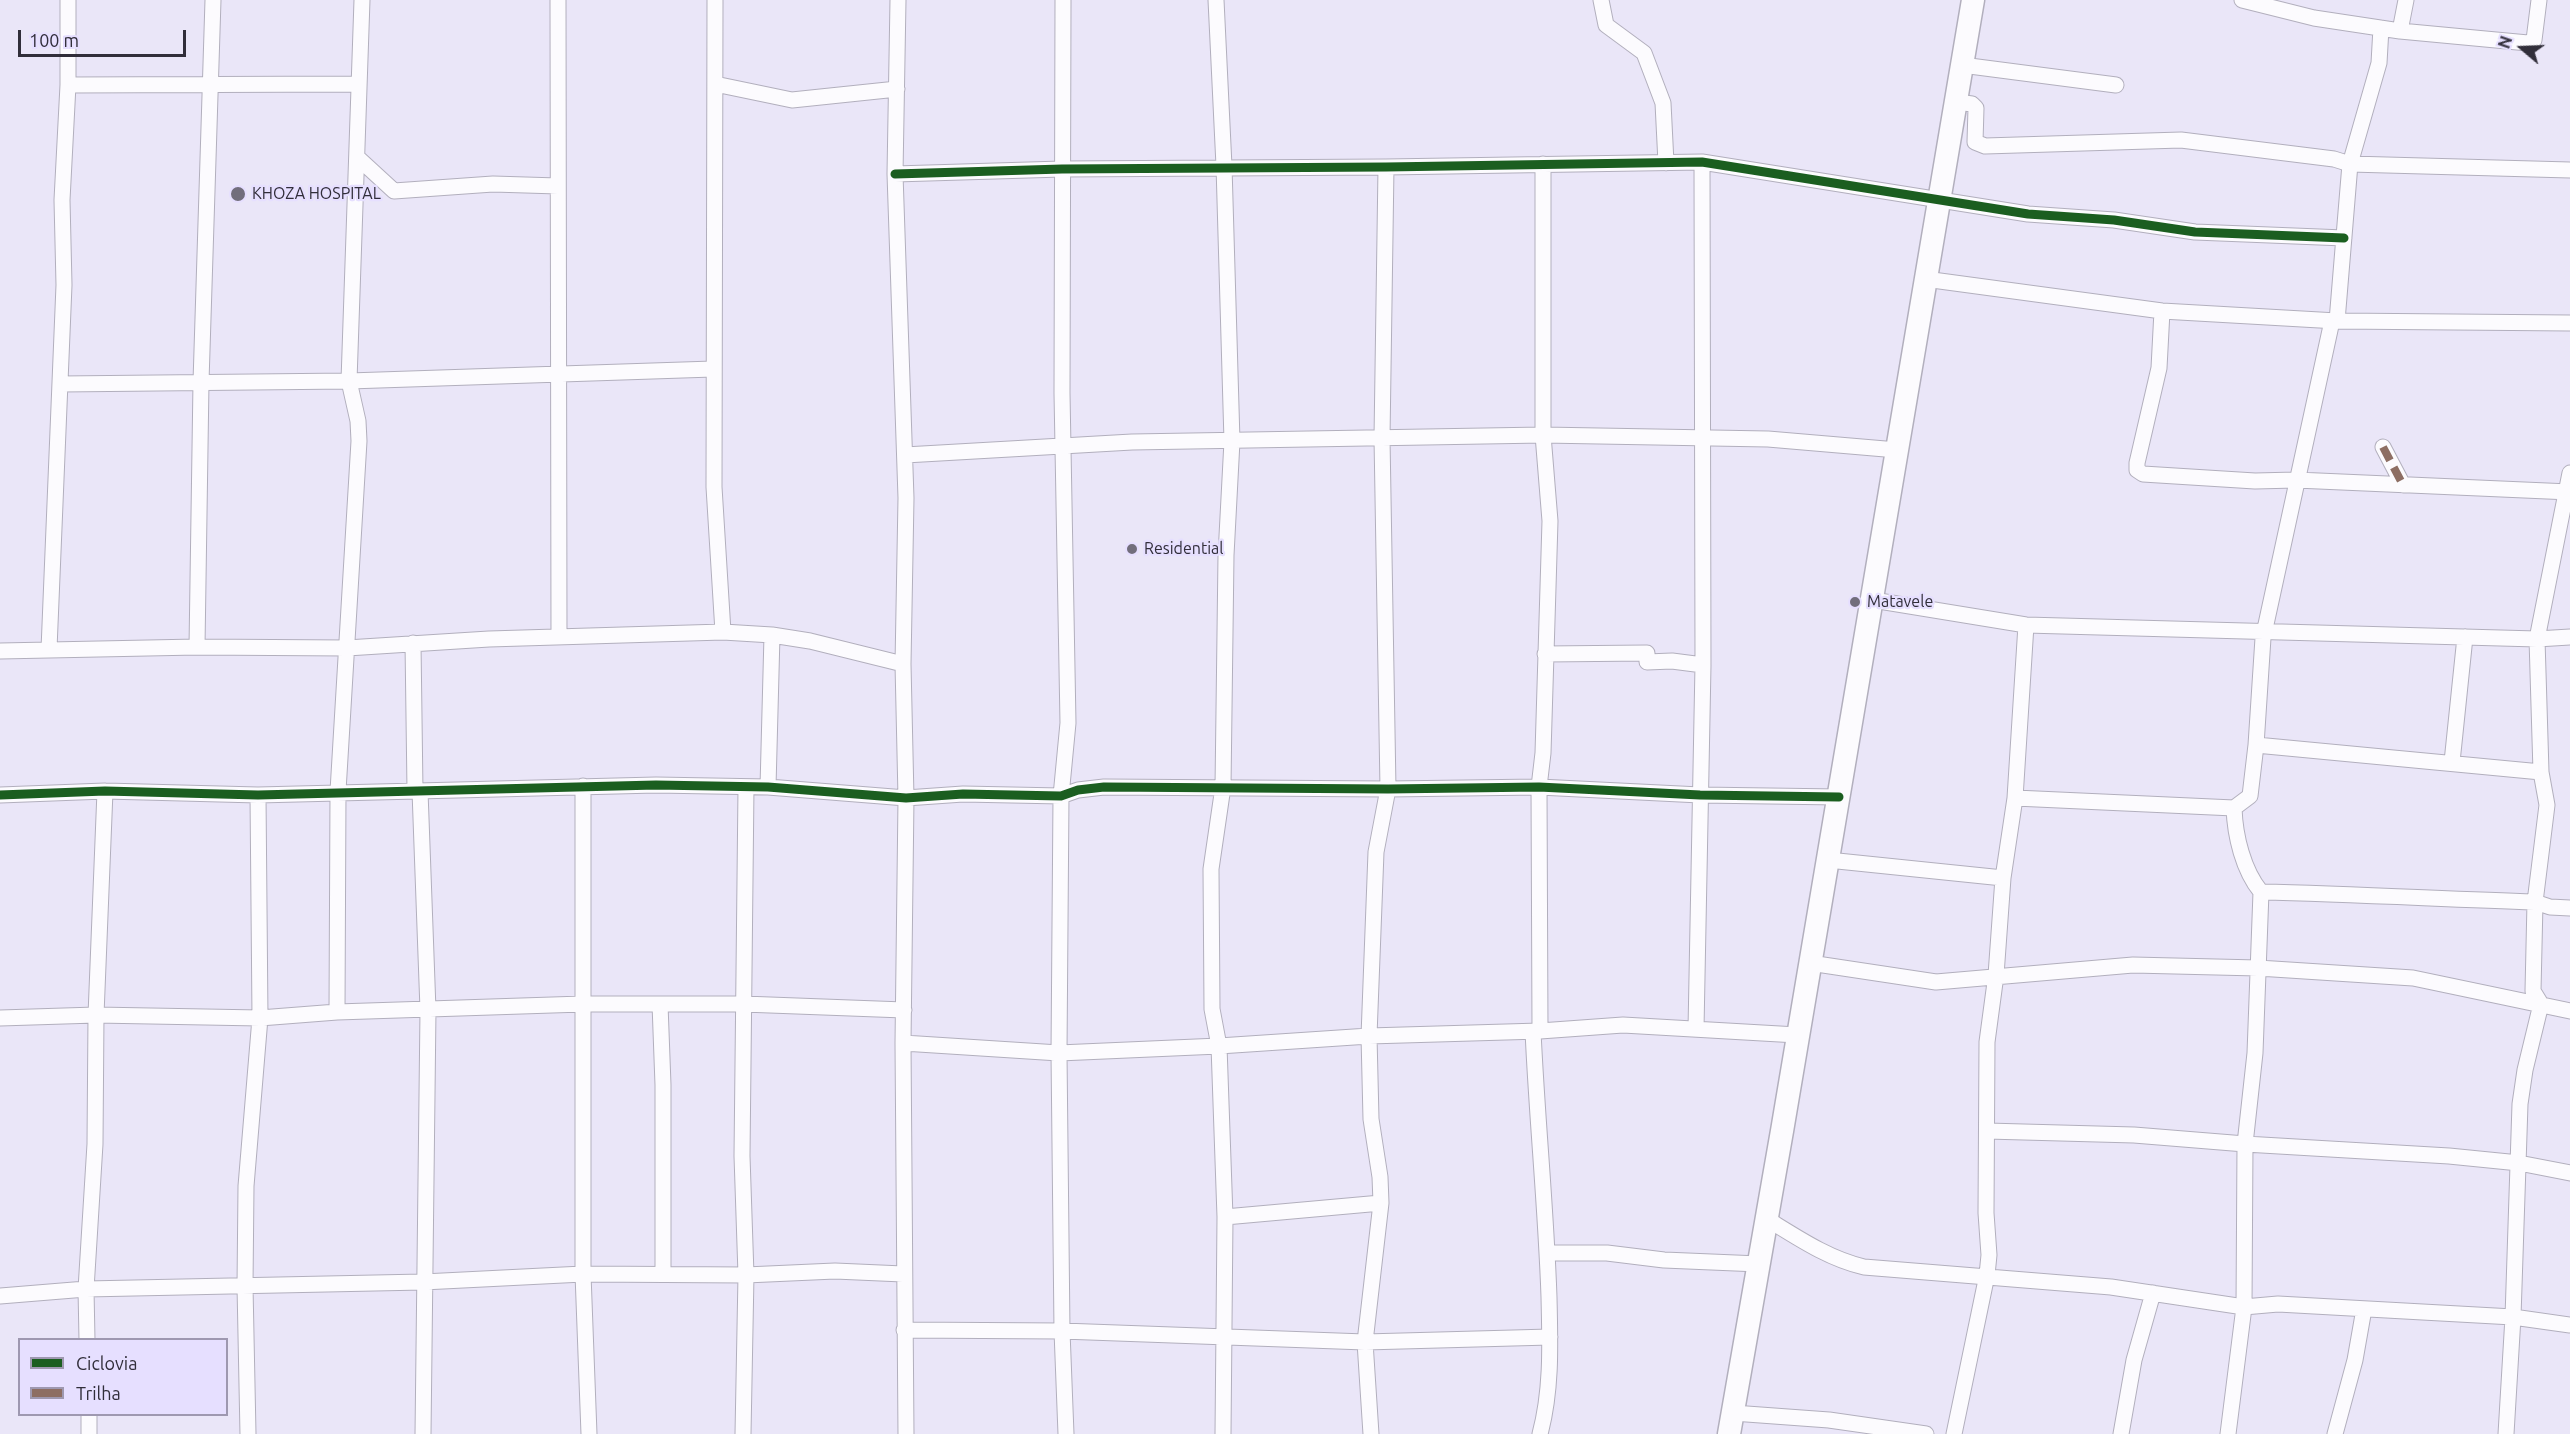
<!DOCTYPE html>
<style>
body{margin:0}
#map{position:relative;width:2570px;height:1434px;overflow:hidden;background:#eae6f8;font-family:Ubuntu,sans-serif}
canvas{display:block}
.legend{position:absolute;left:18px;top:1338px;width:210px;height:78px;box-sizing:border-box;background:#e6dfff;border:2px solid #9e98b0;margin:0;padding:8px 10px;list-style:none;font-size:18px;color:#312e3a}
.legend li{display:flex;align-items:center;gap:12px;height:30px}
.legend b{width:30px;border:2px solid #9e98b0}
.north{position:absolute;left:2492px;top:18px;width:60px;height:60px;-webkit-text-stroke:4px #e6dfff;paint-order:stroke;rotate:289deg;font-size:16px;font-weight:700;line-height:24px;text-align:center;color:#312e3a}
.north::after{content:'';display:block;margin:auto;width:21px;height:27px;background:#312e3a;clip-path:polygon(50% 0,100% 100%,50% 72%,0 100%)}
.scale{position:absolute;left:18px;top:30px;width:168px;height:27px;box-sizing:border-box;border:3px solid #312e3a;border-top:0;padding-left:8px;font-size:18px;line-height:21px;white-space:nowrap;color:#312e3a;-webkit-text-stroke:4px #e6dfff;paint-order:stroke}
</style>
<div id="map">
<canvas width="2570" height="1434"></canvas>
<ul class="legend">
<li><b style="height:8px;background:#1b5e20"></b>Ciclovia</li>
<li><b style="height:8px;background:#8d6e63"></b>Trilha</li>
</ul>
<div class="north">N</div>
<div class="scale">100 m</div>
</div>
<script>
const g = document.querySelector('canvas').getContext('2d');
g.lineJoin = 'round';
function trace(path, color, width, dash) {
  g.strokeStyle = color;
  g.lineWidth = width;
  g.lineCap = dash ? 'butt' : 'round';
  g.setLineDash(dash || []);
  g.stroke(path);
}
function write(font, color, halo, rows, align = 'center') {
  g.font = font + ' Ubuntu,sans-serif';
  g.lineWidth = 4.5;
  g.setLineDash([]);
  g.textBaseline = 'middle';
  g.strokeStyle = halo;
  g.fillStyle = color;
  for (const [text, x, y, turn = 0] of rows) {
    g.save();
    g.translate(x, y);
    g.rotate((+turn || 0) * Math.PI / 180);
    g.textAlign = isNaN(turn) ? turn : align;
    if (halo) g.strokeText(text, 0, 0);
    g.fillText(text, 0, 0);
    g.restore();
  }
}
const minor = new Path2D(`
 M558,0L559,637
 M715,0L714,487L723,632
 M898,0L895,174L906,498L903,664L906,798L903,1043L906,1434
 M1063,0L1062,393L1068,723L1061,796L1059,1053L1062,1331L1066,1434
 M1216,0L1224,166L1232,441L1226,555L1223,787L1211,869L1212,1009L1219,1046L1225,1217L1223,1434
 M1601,0L1606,25L1644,53L1663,103L1666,163
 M2242,0L2314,18L2400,31L2528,43L2534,40L2539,0
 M2400,31L2406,0
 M1962,65L2116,85
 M715,84L792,100L897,89
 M68,85L359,84
 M1957,102L1972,104L1976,108L1975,142L1985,146L2181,140L2334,159L2350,164L2570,170
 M357,157L394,191L493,184L558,186
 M895,174L1062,169L1386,167L1702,162L2028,214L2114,220L2195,232L2344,238
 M1925,279L2162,311L2337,321L2570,323
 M2162,311L2159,368L2137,463V470L2143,474L2255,481L2296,480L2570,492
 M2337,321L2350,164L2379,63L2381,28
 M61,384L349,381L713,369
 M2383,447L2403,485
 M905,455L1132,442L1543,435L1768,439L1897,450
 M1873,600L2026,625L2537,639L2570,637
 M413,643L415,791
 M197,647L201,382L213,0
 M49,649L64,285L62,200L68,85V0
 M0,651L197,647L347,648L489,639L723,632L772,635L810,641L903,664
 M1545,654L1647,653V662L1672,661L1703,665
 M2256,745L2541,772
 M2452,762L2465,637
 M583,786V1274L589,1434
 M768,787L772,635
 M420,791L428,1010L423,1434
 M0,795L105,791L258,795L656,785L768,787L906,798L963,794L1061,796L1078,790L1104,787L1388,789L1539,787L1700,795L1839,797
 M2015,798L2234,808
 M1828,860L2003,878
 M2261,892C2352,894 2443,899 2535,902L2550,907L2570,908
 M1810,963L1936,982L2133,965L2258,968L2413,978L2570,1011
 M660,1004L663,1085V1274
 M337,1012L338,791L359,441L358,421L349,381L362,0
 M0,1018L96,1015L260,1018L337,1012L583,1004H743L904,1010
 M1696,1029L1703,665L1702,162
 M1533,1031C1537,1120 1546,1208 1549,1297C1550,1343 1552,1389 1540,1434
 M1540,1031L1539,787L1543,753L1550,521L1543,435V164
 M903,1043L1059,1053L1219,1046L1369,1036L1540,1031L1623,1025L1797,1035
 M1987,1131L2134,1135L2245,1144L2449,1156L2519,1163L2570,1173
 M1225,1217L1381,1203
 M1767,1219C1798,1238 1829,1259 1864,1267L2111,1287L2244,1307L2278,1304L2513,1317L2570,1325
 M1547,1253H1607L1664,1260L1759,1264
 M0,1296L86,1289L423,1282L583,1274L746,1275L835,1271L903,1274
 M904,1330L1062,1331L1365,1342L1550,1337
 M87,1340L86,1289L95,1144L96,1015L105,791
 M1733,1413L1829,1420L1926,1434
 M89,1414V1434
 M248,1434L245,1286L246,1186L260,1018L258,795
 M743,1434L746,1275L742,1156L746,787
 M1371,1434L1365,1342L1381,1203L1380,1177L1371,1119L1369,1036L1376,852L1388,789L1382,438L1386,167
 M1954,1434L1987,1275L1989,1255L1986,1213L1987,1042L1996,975L2003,878L2015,798L2026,625
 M2121,1434L2134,1360L2153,1293
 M2228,1434L2244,1307L2245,1144L2255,1053L2261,892C2243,870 2235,836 2234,808L2250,796L2256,745L2263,638L2332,321
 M2335,1434L2355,1360L2364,1309
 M2506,1434L2513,1317L2520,1104L2525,1070L2541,1004L2533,991L2535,902L2547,805L2541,772L2537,639L2570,473`);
const highway = new Path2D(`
 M1729,1434L1782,1131L1973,0`);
trace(minor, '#b2afbd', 17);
trace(highway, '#b2afbd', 25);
trace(minor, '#fcfbfe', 15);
trace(highway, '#fcfbfe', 22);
trace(new Path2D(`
 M2383,447L2403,485`), '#8d6e63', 8, [15, 8]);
trace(new Path2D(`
 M895,174L1062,169L1386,167L1702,162L2028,214L2114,220L2195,232L2344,238
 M0,795L105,791L258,795L656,785L768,787L906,798L963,794L1061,796L1078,790L1104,787L1388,789L1539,787L1700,795L1839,797`), '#1b5e20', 9);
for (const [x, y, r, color] of [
 [238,194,8,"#726e7c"],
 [1132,549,6,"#726e7c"],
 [1855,602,6,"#726e7c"]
]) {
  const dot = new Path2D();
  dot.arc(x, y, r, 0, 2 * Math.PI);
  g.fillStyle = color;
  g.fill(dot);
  trace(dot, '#e6dfff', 2);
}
write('16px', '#312e3a', '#e6dfff', [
 ["KHOZA HOSPITAL",252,194],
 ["Residential",1144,549],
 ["Matavele",1867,602]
], 'left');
</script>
